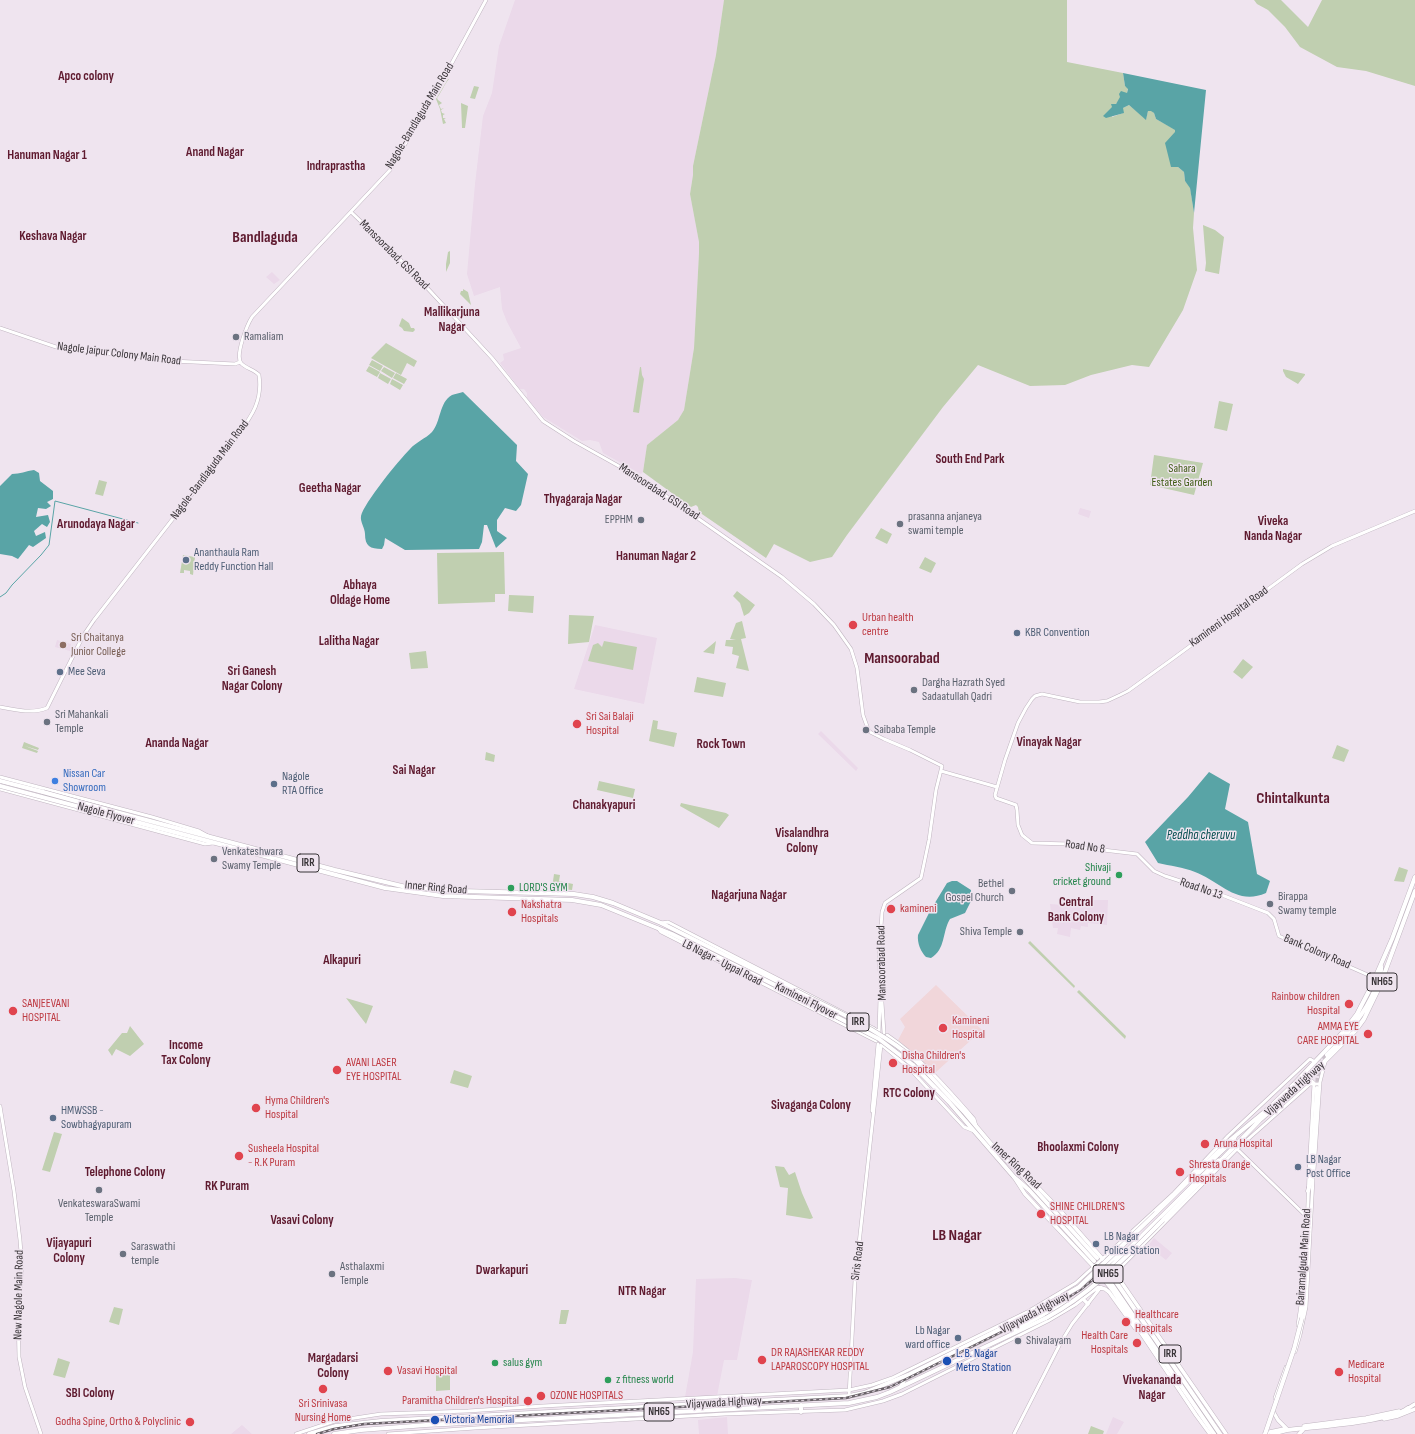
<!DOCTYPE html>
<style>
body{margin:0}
canvas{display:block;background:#efe4ef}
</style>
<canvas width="1415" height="1434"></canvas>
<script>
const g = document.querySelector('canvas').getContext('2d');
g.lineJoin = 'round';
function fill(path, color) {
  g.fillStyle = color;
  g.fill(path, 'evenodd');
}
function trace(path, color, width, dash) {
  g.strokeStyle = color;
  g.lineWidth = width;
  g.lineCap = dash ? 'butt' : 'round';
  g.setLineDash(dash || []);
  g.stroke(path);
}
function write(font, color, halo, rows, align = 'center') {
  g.font = font + ' "Sofia Sans Condensed",sans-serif';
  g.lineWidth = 3;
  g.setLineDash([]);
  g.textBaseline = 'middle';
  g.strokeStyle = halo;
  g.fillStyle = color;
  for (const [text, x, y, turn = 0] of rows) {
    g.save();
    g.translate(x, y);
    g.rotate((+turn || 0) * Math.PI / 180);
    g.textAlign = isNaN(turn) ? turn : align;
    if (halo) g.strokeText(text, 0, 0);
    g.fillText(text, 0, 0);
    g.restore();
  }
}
fill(new Path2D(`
 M515,0H724L716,55L693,166V175L690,194L699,242V253L694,348L684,410L678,420L647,445L643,472L641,474L603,453L599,442L590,440L582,441L543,417L527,398V393L524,389H520L500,363L504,360L503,354L521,348L507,322L502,309L500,287L474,296L467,274L475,184L483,116L492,93L499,46Z
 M272,272L280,280L274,284L266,277Z
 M1080,508L1091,511L1089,518L1078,514Z
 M595,625L657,638L644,704L574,689Z
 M57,640L71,644L70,651L55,647Z
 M821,731L858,768L856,771L818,734Z
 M1089,900H1108L1107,925L1088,923V927L1081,926L1080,930L1071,928L1070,937L1057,934L1058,928H1053L1050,904L1088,907Z
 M1154,1238L1172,1253L1166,1260L1148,1246Z
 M735,1278L752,1280L737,1360H724L717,1396L685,1397L693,1352L696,1279Z
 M727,1417L728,1434H699L698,1420Z
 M1113,1417L1124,1422L1117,1434H1106Z
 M242,1425L252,1434H231Z`), '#ebd9ea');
fill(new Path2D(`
 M849,620L859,624L858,628L855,627L854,629L847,626Z
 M936,985L982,1030L935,1073L898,1040L905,1027L900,1019Z`), '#f1d6da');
fill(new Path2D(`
 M724,0H1067V62L1123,73L1125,86L1128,88L1127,93C1118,98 1119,103 1112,107V117L1123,113V108L1129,105L1146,119L1148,111L1151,110L1154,113L1156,119L1176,130L1171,167H1178L1184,172L1185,181L1190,187L1194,213L1193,228L1197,270L1183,310L1149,367L1132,365L1091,375L1065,385L1030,386L978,365L943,407L847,535L832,557L810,562L774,544L766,558L699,512L698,507L696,505L691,507L643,472L647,445L678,420L684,410L694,348L699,253V242L690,194L693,175V166L716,55Z
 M1254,0H1281L1308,27L1322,0H1415V86L1366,71L1337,67L1300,47L1285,27L1268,10L1257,4Z
 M448,79H449C444,85 441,93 437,98L438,100L442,103L439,105L441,109L444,108L441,110L442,113L445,114L443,115V118H446L444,119L446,123L443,124L440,109L436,99Z
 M474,86L479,87L475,99L470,98Z
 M461,103L468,106L465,128H462Z
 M1203,225L1215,230L1224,237L1219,274L1205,271L1206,263Z
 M450,251V263L446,272V264L448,252Z
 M463,289L468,292L471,305L460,294L461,291H463Z
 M402,318L409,323L411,328H414L415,330L413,332L404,331L402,328L399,326Z
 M386,343L417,361L414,367L407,363L401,375L371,358Z
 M372,360L383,366L380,371L369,365Z
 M369,366L380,372L377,377L366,371Z
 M384,367L395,373L392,378L381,371Z
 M640,367H641L642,375L644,379L639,413L633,412Z
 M1283,369L1305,374V375L1298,384L1286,377L1283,371Z
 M380,373L391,379L388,384L378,378Z
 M396,373L407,379L404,384L393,378Z
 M392,379L403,385L400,390L390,384Z
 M1219,401L1233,404L1227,431L1214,428Z
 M1154,455L1203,463L1194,495L1150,485Z
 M99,480L107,482L103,496L95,494Z
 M881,528L892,534L887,544L875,538Z
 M504,552L505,594H495V602L438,604L437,553Z
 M183,555L195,557L193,575L190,574V571L184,570V573H180Z
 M925,557L936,563L931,573L919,568Z
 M737,591L755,605L749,613L744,616L740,603L733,596Z
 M509,595L534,596L533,613L508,611Z
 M569,615L594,616L589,642L568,644Z
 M742,621L746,638L741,639L749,671L736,668L739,656L732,654L733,647L725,646L726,640H736L730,639L736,623Z
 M604,641L637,647L633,670L588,661L593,645L598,643L602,647Z
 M716,641L714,654L703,652Z
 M426,651L428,668L411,669L409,653Z
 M1243,659L1253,667L1242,679L1233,672Z
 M697,677L726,683L723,697L694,692Z
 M653,720L658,721L657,729L677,733L674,747L649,741Z
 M24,742L39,748L38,750L25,746L38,751L37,753L22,748Z
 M1337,745L1349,750L1344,762L1332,758Z
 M486,752L495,755L494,762L485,760Z
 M599,781L635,789L633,798L597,790Z
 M681,803L726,813L729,815L719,828L680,806Z
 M1399,867L1408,870L1404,882L1394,881Z
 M554,874L560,875L559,881L573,884L572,890L552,888Z
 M1030,941L1075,986L1074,988L1028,943Z
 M1079,990L1126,1036L1125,1039L1077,992Z
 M346,998L373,1006L366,1024Z
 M130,1026L144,1044L130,1056L116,1049L112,1056L108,1050L122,1033H127Z
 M454,1070L472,1076L468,1088L450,1083Z
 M54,1132L62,1134L50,1172L42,1170Z
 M775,1166L784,1167L789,1175L795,1172L802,1193L813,1218L810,1219L786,1215L788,1188L780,1187Z
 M114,1307L123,1309L119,1325L109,1322Z
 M561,1310H569L566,1324H559Z
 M58,1358L70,1362L65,1378L53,1375Z
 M450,1374V1390L436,1391V1375Z
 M1091,1426L1104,1431L1103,1434H1088Z`), '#c0cfb0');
fill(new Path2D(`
 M1123,73L1206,90L1194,213L1190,188L1185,181L1184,172L1178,167H1171L1165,143L1175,132V130L1156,119L1154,113L1151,111H1148L1146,120L1129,105L1123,108L1124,113L1106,118L1103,116L1112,107L1111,104H1116L1120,97L1119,94L1121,91L1127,93L1128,89L1125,86Z
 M463,392L517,445L516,461L528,474L521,505L516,511L505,508L497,520V531L507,538L496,548L487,525H484L482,542L479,549L405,550L385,538L384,545L382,549C370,549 365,546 365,534C365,528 360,522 361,516C364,503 399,460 410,449C416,442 425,439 432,432C441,422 439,402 452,395C455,394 460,393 463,392Z
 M34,470L39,473L40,481L53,491V499L47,502L51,506L46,509L38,508L36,517L48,515L50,522L47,527L42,524L34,531L36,536L45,532L46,538L33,547L29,545L18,559L12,556L0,554V486L12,474C20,474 26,471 34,470Z
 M1209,772L1230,784L1225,809L1248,822L1257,874L1270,881L1266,893C1236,906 1220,881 1195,872C1183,867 1170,866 1158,863L1145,842L1188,797Z
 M952,881H957L971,890V901L965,913L950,919C942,932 946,949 931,958L926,957C921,952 917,943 918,935L930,911L947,883Z`), '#59a4a6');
trace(new Path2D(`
 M0,597L6,593L12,585L41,555L49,545L55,501L138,523`), '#59a4a6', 1);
trace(new Path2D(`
 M1317,1088C1318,1075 1317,1065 1327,1055
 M1094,1261L1110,1282
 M1102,1264L1114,1279`), '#cbc1ca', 4, [4, 2]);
const secondary = new Path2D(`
 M351,212L394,253L431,292L492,358L543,421L574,441L640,478L782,577L814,604L834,625L851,649L857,668L863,715L868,729L870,732L884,739L910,750L942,766L936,790L929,840L921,878L885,903L882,912L879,957L884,1033
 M0,328L56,347L172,361L235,364L240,362
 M0,707C15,710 32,714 47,708L83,636L94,620L235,439C250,418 263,403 259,375C255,370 245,368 241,363C235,355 247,325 252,317L390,170L447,72L486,0
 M941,771L997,787
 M0,777L152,817L199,831L208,836
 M0,789L205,844L213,843
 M661,923L668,922L873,1028L879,1032
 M658,928L661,932L876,1041
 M1375,978L1279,936L1274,919L1268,913L1214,892L1165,876L1154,871L1137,854L1086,848L1070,844L1032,843L1022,835L1018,825L1017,810L1016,805L996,798L995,795L1005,760L1018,723L1026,708L1032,699L1035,696L1042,694L1080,702H1099L1107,701L1120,695L1128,691L1171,660L1302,564L1332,546L1415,511
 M879,1033L880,998
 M887,1035C921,1058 947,1088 974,1119L976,1126
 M882,1045L908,1067L964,1127L974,1131
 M0,1106L14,1191L20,1240L22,1266L18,1314L19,1357L25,1387L41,1434
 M872,1111L878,1044
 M1236,1148L1308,1218
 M1314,1170L1320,1082L1325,1062
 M1307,1230L1309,1173L1314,1083L1308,1078
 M1115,1273L1237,1149L1310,1084H1320
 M1298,1325L1302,1298L1304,1265
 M1295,1352L1300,1335L1306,1307L1313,1179
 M849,1396L855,1280L881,1045
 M1275,1398L1286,1367
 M296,1434L335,1421L381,1414L468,1411L543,1406L849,1390L872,1385L892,1378L1029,1311L1076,1283L1174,1193L1228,1136L1310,1059L1315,1062
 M388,1434L475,1428L725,1414L845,1410L883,1401L902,1394L1048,1321L1075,1305L1097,1288
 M1014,1434L1061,1342L1072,1324L1101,1287`);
const primary = new Path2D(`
 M1020,1172L1024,1173L1057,1207L1115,1273L1226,1434
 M1199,1173L1234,1140L1235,1137
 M1014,1177L1025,1194L1094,1267L1113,1291L1196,1415L1210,1434
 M1094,1283L1215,1163L1219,1160
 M1083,1285L1119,1254L1124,1253
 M1091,1286L1105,1289L1109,1292L1135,1328
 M1059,1294V1298L1064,1305
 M1078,1297L1084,1300L1088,1304
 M1015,1330L1071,1300
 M901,1386L905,1379L1014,1325L1073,1292
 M1407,1409L1415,1404
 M1274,1413L1278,1420L1287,1429
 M1384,1419L1398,1416L1415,1409
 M1304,1426L1366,1418L1399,1411
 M1265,1433L1284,1429
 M1299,1434L1303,1430`);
const highway = new Path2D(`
 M0,781L43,792
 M112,811L335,870L406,887L461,891L574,894L593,897L613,903L661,923L795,990
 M110,815L385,888L443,896L572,900L601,905L672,934L793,994
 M1327,1055C1347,1035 1365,1014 1376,987C1378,980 1382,974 1381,966
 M916,1061L965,1113L997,1151L1019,1172L1097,1258
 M913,1065L949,1102L1014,1177L1020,1182L1029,1190L1094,1261
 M1308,1191L1311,1181L1317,1088
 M1156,1213L1229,1141L1269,1108L1293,1085L1344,1031L1357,1014L1371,987L1392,939L1415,877
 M1163,1220L1260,1120L1307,1079L1356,1030L1364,1019L1379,988L1415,891
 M1114,1279L1220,1434
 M1110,1282L1214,1434
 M1302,1318L1306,1284L1307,1229
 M801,1412V1405
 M309,1434L336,1426L381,1421L849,1396L864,1393L910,1374L1036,1311
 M334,1434L361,1430L426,1425L849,1403L877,1397L890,1392L1046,1318
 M1272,1434L1287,1430C1312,1427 1391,1422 1408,1408`);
trace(secondary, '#c0b5c0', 4);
trace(primary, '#c0b5c0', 4.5);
trace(highway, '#c0b5c0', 5);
trace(secondary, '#fff', 3);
trace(primary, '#fff', 3.5);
trace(highway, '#fff', 4);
const rail = new Path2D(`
 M317,1434L334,1429L364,1424L846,1398L890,1387L1058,1304L1080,1290L1096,1277`);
trace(rail, '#686167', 2.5);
trace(rail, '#efe4ef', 1, [3]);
const highwayBridge = new Path2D(`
 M0,786L110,815
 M43,792L112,811
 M795,990C837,1012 881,1030 916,1061
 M793,994L879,1039L913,1065
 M1036,1311L1065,1295L1079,1287L1156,1213
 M1046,1318C1092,1293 1126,1257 1163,1220
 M1265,1434L1294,1349L1302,1318`);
trace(highwayBridge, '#c0b5c0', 5, []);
trace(highwayBridge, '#fff', 4);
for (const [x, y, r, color] of [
 [236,337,4,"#6b7280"],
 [641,520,4,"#6b7280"],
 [900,524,4,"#6b7280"],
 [186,560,4,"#5c6f8a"],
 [853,625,5,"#e0444e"],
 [1017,633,4,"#5c6f8a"],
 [63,645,4,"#8d6e63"],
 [60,672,4,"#5c6f8a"],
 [914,690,4,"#6b7280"],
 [47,722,4,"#6b7280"],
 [577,724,5,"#e0444e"],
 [866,730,4,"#6b7280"],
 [55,781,4,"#3f7fe0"],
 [274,784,4,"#5c6f8a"],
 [214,859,4,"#6b7280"],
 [1119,875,4,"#2e9e5b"],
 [511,888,4,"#2e9e5b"],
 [1012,891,4,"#6b7280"],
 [1270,904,4,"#6b7280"],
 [891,909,5,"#e0444e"],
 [512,912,5,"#e0444e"],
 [1020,932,4,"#6b7280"],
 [1349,1004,5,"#e0444e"],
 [13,1011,5,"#e0444e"],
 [943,1028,5,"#e0444e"],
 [1368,1034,5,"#e0444e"],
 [893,1063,5,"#e0444e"],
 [337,1070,5,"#e0444e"],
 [256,1108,5,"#e0444e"],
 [53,1118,4,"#5c6f8a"],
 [1205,1144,5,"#e0444e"],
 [239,1156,5,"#e0444e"],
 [1298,1167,4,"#5c6f8a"],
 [1180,1172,5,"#e0444e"],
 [99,1190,4,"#6b7280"],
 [1041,1214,5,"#e0444e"],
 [1096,1244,4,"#5c6f8a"],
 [123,1254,4,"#6b7280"],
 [332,1274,4,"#6b7280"],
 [1126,1322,5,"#e0444e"],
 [958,1338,4,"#5c6f8a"],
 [1018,1341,4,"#6b7280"],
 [1137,1343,5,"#e0444e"],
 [762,1360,5,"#e0444e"],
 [947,1361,5,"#1a4fb4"],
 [495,1363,4,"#2e9e5b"],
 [388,1371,5,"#e0444e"],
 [1339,1372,5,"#e0444e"],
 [608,1380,4,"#2e9e5b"],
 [323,1389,5,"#e0444e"],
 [541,1396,5,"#e0444e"],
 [528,1401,5,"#e0444e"],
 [435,1420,5,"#1a4fb4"],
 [190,1422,5,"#e0444e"]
]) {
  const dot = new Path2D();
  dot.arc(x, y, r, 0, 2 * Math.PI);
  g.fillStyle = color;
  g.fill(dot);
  trace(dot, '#efe4ef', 1.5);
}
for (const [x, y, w] of [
 [308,863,22],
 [1382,982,30],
 [858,1022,22],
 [1108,1274,30],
 [1170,1354,22],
 [659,1412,30]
]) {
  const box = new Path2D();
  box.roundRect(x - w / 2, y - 9, w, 18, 3);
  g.fillStyle = '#efe4ef';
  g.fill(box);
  trace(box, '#393438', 1);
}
write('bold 11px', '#393438', null, [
 ["IRR",308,863],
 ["NH65",1382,982],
 ["IRR",858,1022],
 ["NH65",1108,1274],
 ["IRR",1170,1354],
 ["NH65",659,1412]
]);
write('12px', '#393438', '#efe4ef', [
 ["Nagole-Bandlaguda Main Road",420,116,-59],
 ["Mansoorabad, GSI Road",394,255,45],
 ["Nagole Jaipur Colony Main Road",119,354,7],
 ["Nagole-Bandlaguda Main Road",210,470,-53],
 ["Mansoorabad, GSI Road",659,492,33],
 ["Kamineni Hospital Road",1229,617,-36],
 ["Nagole Flyover",106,814,15],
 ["Road No 8",1085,847,8],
 ["Inner Ring Road",436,888,5],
 ["Road No 13",1201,889,19],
 ["Bank Colony Road",1317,952,23],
 ["LB Nagar - Uppal Road",722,963,27],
 ["Mansoorabad Road",882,963,-91],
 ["Kamineni Flyover",806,1001,27],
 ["Vijaywada Highway",1295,1089,-42],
 ["Inner Ring Road",1016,1166,43],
 ["Bairamalguda Main Road",1304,1257,-86],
 ["Siris Road",858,1261,-83],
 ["New Nagole Main Road",19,1295,-89],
 ["Vijaywada Highway",1035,1313,-28],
 ["Vijaywada Highway",724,1403,-3]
]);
write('12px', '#5b616d', '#efe4ef', [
 ["Ramaliam",244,337],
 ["prasanna anjaneya",908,517],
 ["swami temple",908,531],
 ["EPPHM",633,520,"right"],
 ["Dargha Hazrath Syed",922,683],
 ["Sadaatullah Qadri",922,697],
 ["Sri Mahankali",55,715],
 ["Temple",55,729],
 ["Saibaba Temple",874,730],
 ["Venkateshwara",222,852],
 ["Swamy Temple",222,866],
 ["Bethel",1004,884,"right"],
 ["Gospel Church",1004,898,"right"],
 ["Birappa",1278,897],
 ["Swamy temple",1278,911],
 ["Shiva Temple",1012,932,"right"],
 ["VenkateswaraSwami",99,1204,"center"],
 ["Temple",99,1218,"center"],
 ["Saraswathi",131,1247],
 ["temple",131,1261],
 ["Asthalaxmi",340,1267],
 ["Temple",340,1281],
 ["Shivalayam",1026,1341]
], 'left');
write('12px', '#3f5c13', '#efe4ef', [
 ["Sahara",1182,469],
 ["Estates Garden",1182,483]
]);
write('12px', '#4e5e75', '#efe4ef', [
 ["Ananthaula Ram",194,553],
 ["Reddy Function Hall",194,567],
 ["KBR Convention",1025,633],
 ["Mee Seva",68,672],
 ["Nagole",282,777],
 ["RTA Office",282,791],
 ["HMWSSB -",61,1111],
 ["Sowbhagyapuram",61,1125],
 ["LB Nagar",1306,1160],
 ["Post Office",1306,1174],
 ["LB Nagar",1104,1237],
 ["Police Station",1104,1251],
 ["Lb Nagar",950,1331,"right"],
 ["ward office",950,1345,"right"]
], 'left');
write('12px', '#be3a42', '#efe4ef', [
 ["Urban health",862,618],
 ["centre",862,632],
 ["Sri Sai Balaji",586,717],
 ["Hospital",586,731],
 ["Nakshatra",521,905],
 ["Hospitals",521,919],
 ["kamineni",900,909],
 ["Rainbow children",1340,997,"right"],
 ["Hospital",1340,1011,"right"],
 ["SANJEEVANI",22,1004],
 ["HOSPITAL",22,1018],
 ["Kamineni",952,1021],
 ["Hospital",952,1035],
 ["AMMA EYE",1359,1027,"right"],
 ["CARE HOSPITAL",1359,1041,"right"],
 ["Disha Children's",902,1056],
 ["Hospital",902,1070],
 ["AVANI LASER",346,1063],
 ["EYE HOSPITAL",346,1077],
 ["Hyma Children's",265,1101],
 ["Hospital",265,1115],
 ["Aruna Hospital",1214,1144],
 ["Susheela Hospital",248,1149],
 ["- R.K Puram",248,1163],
 ["Shresta Orange",1189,1165],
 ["Hospitals",1189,1179],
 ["SHINE CHILDREN'S",1050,1207],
 ["HOSPITAL",1050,1221],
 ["Healthcare",1135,1315],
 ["Hospitals",1135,1329],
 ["Health Care",1128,1336,"right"],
 ["Hospitals",1128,1350,"right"],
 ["DR RAJASHEKAR REDDY",771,1353],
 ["LAPAROSCOPY HOSPITAL",771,1367],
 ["Medicare",1348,1365],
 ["Hospital",1348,1379],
 ["Vasavi Hospital",397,1371],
 ["OZONE HOSPITALS",550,1396],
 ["Paramitha Children's Hospital",519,1401,"right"],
 ["Sri Srinivasa",323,1404,"center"],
 ["Nursing Home",323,1418,"center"],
 ["Godha Spine, Ortho & Polyclinic",181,1422,"right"]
], 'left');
write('12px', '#785e54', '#efe4ef', [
 ["Sri Chaitanya",71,638],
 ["Junior College",71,652]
], 'left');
write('12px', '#366cbe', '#efe4ef', [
 ["Nissan Car",63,774],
 ["Showroom",63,788]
], 'left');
write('12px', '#27864d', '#efe4ef', [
 ["Shivaji",1111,868,"right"],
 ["cricket ground",1111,882,"right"],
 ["LORD'S GYM",519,888],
 ["salus gym",503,1363],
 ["z fitness world",616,1380]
], 'left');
write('12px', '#164399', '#efe4ef', [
 ["L. B. Nagar",956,1354],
 ["Metro Station",956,1368],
 ["Victoria Memorial",444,1420]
], 'left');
write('bold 13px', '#5f1a2f', '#efe4ef', [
 ["Apco colony",86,77],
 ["Anand Nagar",215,153],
 ["Hanuman Nagar 1",47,156],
 ["Indraprastha",336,167],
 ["Keshava Nagar",53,237],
 ["Mallikarjuna",452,313],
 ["Nagar",452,328],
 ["South End Park",970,460],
 ["Geetha Nagar",330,489],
 ["Thyagaraja Nagar",583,500],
 ["Viveka",1273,522],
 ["Nanda Nagar",1273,537],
 ["Arunodaya Nagar",96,525],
 ["Hanuman Nagar 2",656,557],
 ["Abhaya",360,586],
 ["Oldage Home",360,601],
 ["Lalitha Nagar",349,642],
 ["Sri Ganesh",252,672],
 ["Nagar Colony",252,687],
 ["Vinayak Nagar",1049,743],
 ["Ananda Nagar",177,744],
 ["Rock Town",721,745],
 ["Sai Nagar",414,771],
 ["Chanakyapuri",604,806],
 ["Visalandhra",802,834],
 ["Colony",802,849],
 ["Nagarjuna Nagar",749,896],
 ["Central",1076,903],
 ["Bank Colony",1076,918],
 ["Alkapuri",342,961],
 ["Income",186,1046],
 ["Tax Colony",186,1061],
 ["RTC Colony",909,1094],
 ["Sivaganga Colony",811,1106],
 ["Bhoolaxmi Colony",1078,1148],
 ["Telephone Colony",125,1173],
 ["RK Puram",227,1187],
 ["Vasavi Colony",302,1221],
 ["Vijayapuri",69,1244],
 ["Colony",69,1259],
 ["Dwarkapuri",502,1271],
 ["NTR Nagar",642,1292],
 ["Margadarsi",333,1359],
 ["Colony",333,1374],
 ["Vivekananda",1152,1381],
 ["Nagar",1152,1396],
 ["SBI Colony",90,1394]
]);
write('italic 13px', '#024b4d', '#efe4ef', [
 ["Peddha cheruvu",1201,836]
]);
write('bold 16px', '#5f1a2f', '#efe4ef', [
 ["Bandlaguda",265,238],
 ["Mansoorabad",902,659],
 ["Chintalkunta",1293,799],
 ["LB Nagar",957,1236]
]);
</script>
